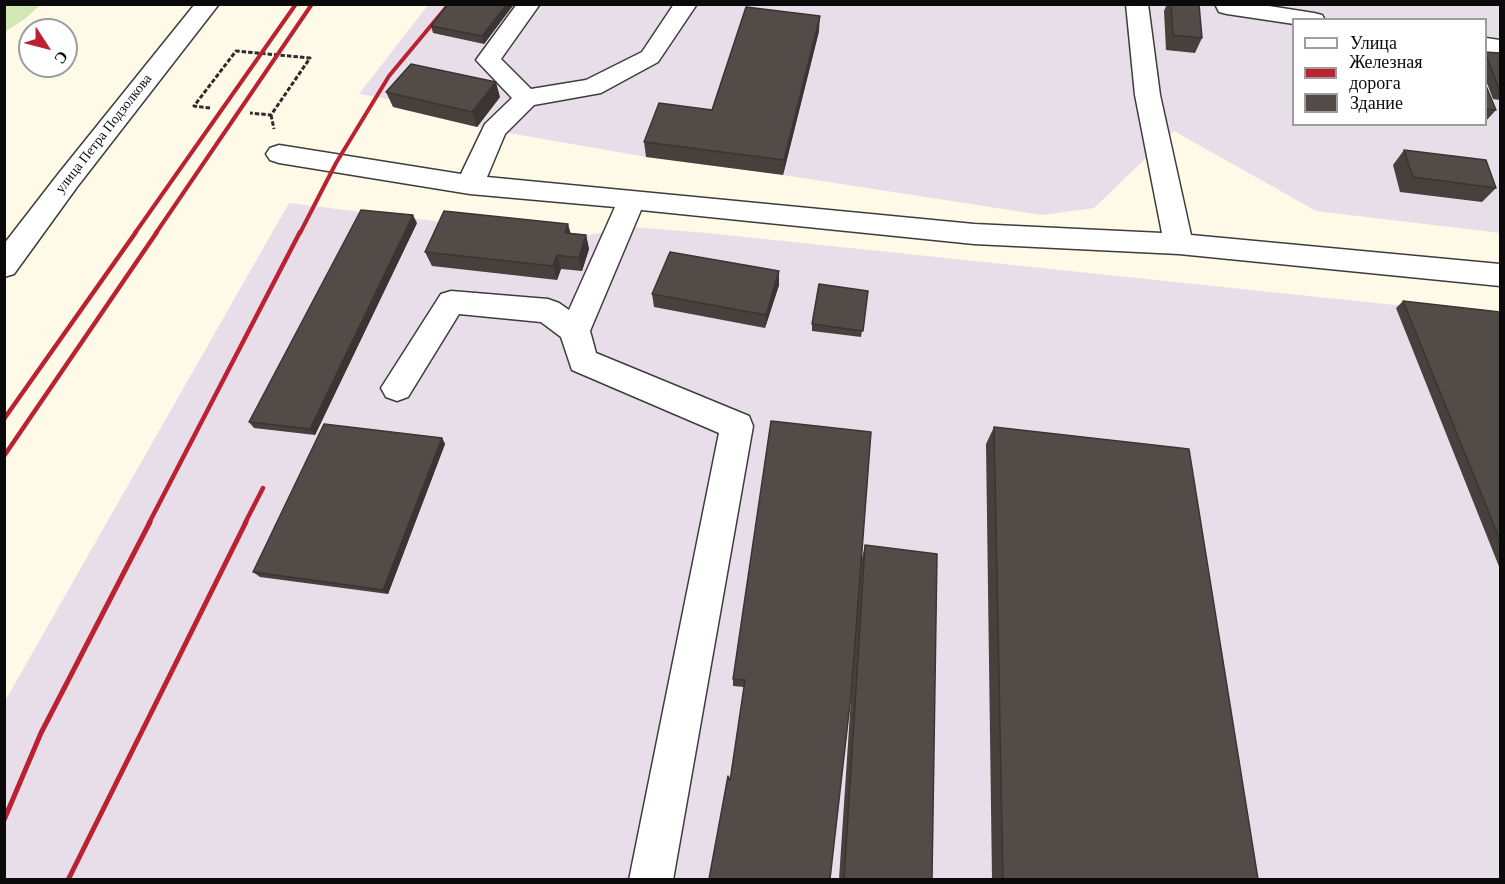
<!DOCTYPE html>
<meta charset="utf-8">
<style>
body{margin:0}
#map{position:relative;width:1505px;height:884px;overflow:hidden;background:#fff9e7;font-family:"Times New Roman",serif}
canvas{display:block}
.frame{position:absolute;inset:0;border:6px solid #0a0a0a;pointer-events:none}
.legend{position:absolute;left:1292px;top:18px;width:195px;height:108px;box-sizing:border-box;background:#fff;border:2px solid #9d9d9d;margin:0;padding:8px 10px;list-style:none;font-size:18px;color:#0a0a0a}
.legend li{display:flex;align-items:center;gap:12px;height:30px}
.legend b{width:30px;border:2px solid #9d9d9d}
.north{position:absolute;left:18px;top:18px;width:60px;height:60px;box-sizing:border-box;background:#fff;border:2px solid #9d9d9d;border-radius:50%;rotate:126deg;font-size:16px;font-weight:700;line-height:24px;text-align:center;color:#0a0a0a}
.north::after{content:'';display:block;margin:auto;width:21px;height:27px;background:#ba2232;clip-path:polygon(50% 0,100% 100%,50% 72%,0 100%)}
</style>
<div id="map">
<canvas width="1505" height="884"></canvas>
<div class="frame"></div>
<ul class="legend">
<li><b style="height:8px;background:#fff"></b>Улица</li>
<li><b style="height:8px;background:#ba2232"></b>Железная дорога</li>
<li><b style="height:16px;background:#534b47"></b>Здание</li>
</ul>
<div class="north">С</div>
</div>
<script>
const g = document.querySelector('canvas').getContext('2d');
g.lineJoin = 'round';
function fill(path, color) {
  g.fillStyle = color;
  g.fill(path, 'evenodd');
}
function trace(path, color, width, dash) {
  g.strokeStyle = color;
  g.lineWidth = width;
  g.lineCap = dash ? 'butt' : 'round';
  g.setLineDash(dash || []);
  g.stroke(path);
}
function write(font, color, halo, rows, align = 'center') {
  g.font = font + ' "Times New Roman",serif';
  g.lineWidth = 6;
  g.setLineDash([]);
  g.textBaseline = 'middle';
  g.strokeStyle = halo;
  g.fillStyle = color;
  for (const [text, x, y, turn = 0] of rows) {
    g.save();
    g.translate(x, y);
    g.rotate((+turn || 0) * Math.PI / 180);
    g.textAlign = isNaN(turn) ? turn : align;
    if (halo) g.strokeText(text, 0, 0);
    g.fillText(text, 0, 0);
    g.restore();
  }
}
fill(new Path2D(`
 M428,5H1500V233L1316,211L1174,131L1094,208L1042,215L783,175L646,157L543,139L477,127L393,107L397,101L359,94ZM1294,20H1486V124H1294Z
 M289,203L572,238L633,227L707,233L1500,316V879L5,880V701Z`), '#e8deea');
fill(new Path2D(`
 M5,4H40V5L26,18L5,32Z`), '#d1e8b2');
const minor = new Path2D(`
 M195,4H219L77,187L14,274L4,277V244L59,173Z
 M517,4H540L501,59L531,89L586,80L642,52L674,4H697L658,62L601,93L534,105L505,134L487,177L974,224L1162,233L1135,95L1126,4H1148L1160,95L1191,235L1500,264V286L1179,254L974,244L641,210L590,331L596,353L749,416L753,426L673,880H629L719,433L572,370L561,337L541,322L459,314L408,397L397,401L386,397L381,388L441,294L451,291L548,299L559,303L569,310L615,207L470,194L279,163L270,160L266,154L270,148L279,145L461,174L485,124L512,98L476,60Z
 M1215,4H1256L1314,13L1322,15L1325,20H1294V24L1227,14L1219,12Z
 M1486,38L1500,40V54L1486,52Z`);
trace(minor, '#3d3d3d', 3);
trace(new Path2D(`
 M210,108L194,106L236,51L310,58L271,115L250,113
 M271,115L274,129`), '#2c2c2c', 3, [4.5, 2]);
fill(minor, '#fff');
trace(new Path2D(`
 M135,233L296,4
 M156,233L312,4
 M300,233L336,163L389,76L449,4`), '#ba2232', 4);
trace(new Path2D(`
 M4,419L136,232
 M4,456L157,232
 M149,523L300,232
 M245,523L263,488`), '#ba2232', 4.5);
trace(new Path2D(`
 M4,820L41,733L150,522
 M68,880L246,522`), '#ba2232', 5);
fill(new Path2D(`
 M514,4L484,44L433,33L431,26Z
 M1167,4H1199L1202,38L1195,53L1166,50L1164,11Z
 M819,31L783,175L646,157L644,142L712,110Z
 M1485,52L1500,53V100L1493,99L1485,78Z
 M1485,85L1496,110L1485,122Z
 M386,92L500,97L477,127L393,107Z
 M1404,150L1496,188L1482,202L1400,192L1393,165Z
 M417,223L315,435L254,428L249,422Z
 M571,233L586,235L589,249L582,271L561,269L557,280L432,266L425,252Z
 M779,271V285L765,328L654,307L652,294Z
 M868,291L861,337L812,331V324Z
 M1403,301L1500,312V569L1396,308Z
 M994,427L1258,879H992L986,444Z
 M442,438L445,444L388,594L260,577L253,572Z
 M865,545L932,879H839L853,668L730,781L744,687L733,686V679L862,558Z`), '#47403d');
fill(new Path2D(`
 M507,4H514L484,44L482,36Z
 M820,16L819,31L783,175L784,160Z
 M496,82L500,97L477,127L472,112Z
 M413,215L417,223L315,435L310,429Z
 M568,224L572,238L565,233Z
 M586,235L589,249L582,271L579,258Z
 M557,255L561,269L557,280L553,266Z
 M779,271V285L765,328L766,315Z
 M442,438L445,444L388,594L383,590Z`), '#3a3432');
const building = new Path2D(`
 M448,4H507L482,36L431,26Z
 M1171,4H1199L1202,38L1173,35Z
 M746,7L820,16L784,160L644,142L659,103L712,110Z
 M1485,52L1500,53V92Z
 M411,64L496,82L472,112L386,92Z
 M1485,85L1486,86L1496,110L1485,109Z
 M1404,150L1486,160L1496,188L1413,177Z
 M361,210L413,215L310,429L249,422Z
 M444,211L568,224L565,233L586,235L579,258L557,255L553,266L425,252Z
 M670,252L779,271L766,315L652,294Z
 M819,284L868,291L863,331L812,324Z
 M1403,301L1500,312V540Z
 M771,421L871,432L851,695L830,879H709L728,776L730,781L745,680L733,679Z
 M324,424L442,438L383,590L253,572Z
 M994,427L1189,449L1258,879H1003Z
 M865,545L937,554L932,879H844Z`);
fill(building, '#534b47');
trace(building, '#3a3432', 1.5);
write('14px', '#0a0a0a', '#fff', [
 ["улица Петра Подзолкова",104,134,-52]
]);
</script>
